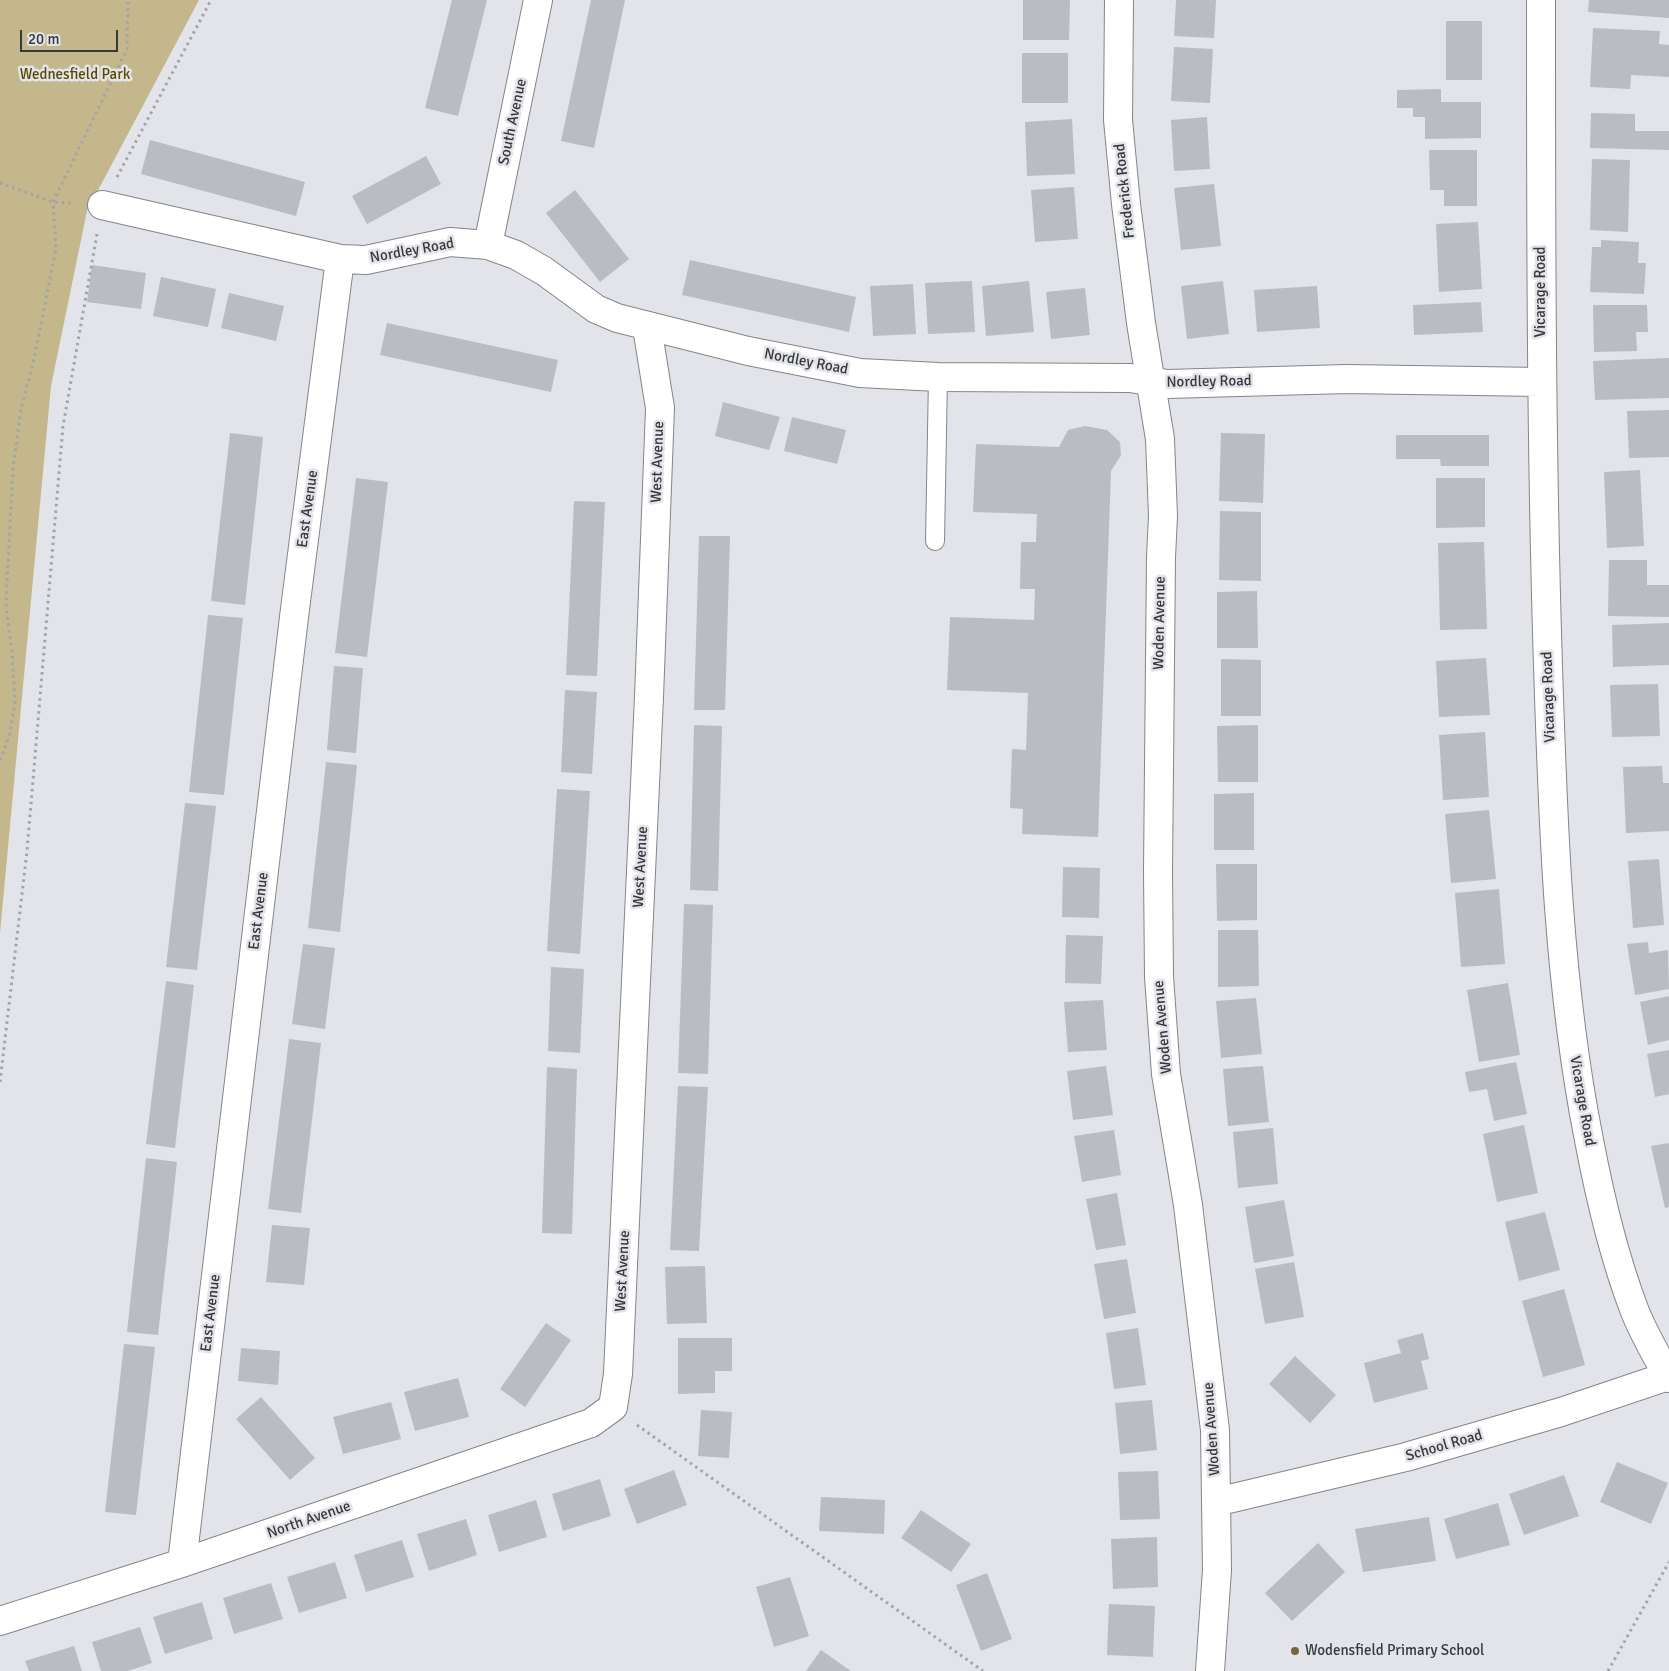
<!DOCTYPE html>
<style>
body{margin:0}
#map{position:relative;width:1669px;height:1671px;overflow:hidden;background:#e2e4ea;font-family:Signika,sans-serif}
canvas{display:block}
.scale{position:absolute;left:20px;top:30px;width:98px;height:22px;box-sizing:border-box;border:2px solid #37383a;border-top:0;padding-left:6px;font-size:15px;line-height:18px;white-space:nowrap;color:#37383a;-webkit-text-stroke:4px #e2e4ea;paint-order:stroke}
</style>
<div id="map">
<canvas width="1669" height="1671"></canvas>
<div class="scale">20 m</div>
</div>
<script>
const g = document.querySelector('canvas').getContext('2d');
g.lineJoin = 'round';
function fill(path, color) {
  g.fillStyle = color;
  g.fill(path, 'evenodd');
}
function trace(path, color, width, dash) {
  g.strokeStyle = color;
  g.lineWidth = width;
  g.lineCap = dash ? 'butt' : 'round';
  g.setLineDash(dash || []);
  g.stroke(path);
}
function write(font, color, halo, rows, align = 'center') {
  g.font = font + ' Signika,sans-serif';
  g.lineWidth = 5;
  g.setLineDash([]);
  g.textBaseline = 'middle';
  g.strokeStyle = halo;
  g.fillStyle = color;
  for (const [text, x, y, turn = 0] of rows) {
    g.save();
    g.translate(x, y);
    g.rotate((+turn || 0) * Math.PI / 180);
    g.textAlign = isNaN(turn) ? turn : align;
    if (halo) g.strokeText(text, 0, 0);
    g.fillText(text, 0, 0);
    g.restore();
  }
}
fill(new Path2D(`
 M0,0H199L87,211L51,386L0,933Z`), '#c3b78b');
fill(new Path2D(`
 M452,0H487L458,116L425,108Z
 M591,0H625L594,148L561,141Z
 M1023,0H1070L1069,40H1023Z
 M1176,0H1216L1214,38L1174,36Z
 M1589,0H1669V18L1588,12Z
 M1446,21H1482V80H1446Z
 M1593,28L1660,31L1659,44L1669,45V77L1631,75L1630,89L1590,87Z
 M1174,47L1213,49L1210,103L1171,101Z
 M1022,53H1068V103H1022Z
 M1441,89V102H1481V138L1425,139V117H1413V108H1397V90Z
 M1591,113L1635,114V131H1669V150L1590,148Z
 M1207,117L1210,169L1174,171L1171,120Z
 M1072,119L1075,174L1027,176L1025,122Z
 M150,140L305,182L296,216L141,174Z
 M1429,150H1477V206H1444V190H1430Z
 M426,156L441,184L367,224L352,196Z
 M1592,159L1630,160L1628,232L1590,230Z
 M1214,184L1221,246L1181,250L1174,188Z
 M1074,187L1078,239L1035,242L1031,190Z
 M575,190L629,259L600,282L546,213Z
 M1478,222L1482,289L1439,292L1436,224Z
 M1601,240L1639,242L1638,263H1646L1644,294L1590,292L1592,247H1601Z
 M690,260L856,297L849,332L682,295Z
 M92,265L146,273L141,309L87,302Z
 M161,277L216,289L208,327L153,316Z
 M972,281L975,332L928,334L925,283Z
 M1029,281L1034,332L986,336L982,286Z
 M1223,281L1229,334L1187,339L1181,286Z
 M913,284L916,334L873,336L870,286Z
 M1317,286L1320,328L1257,332L1254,290Z
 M1085,288L1090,335L1051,339L1046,292Z
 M229,293L284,306L276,341L221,328Z
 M1481,302L1483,332L1414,335L1413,305Z
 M1593,305H1647L1648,332H1636L1637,351L1594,352Z
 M387,323L558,360L551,392L380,355Z
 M1669,358V398L1595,400L1593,361Z
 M723,402L780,417L769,450L715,436Z
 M1669,410V457L1629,458L1627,411Z
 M792,417L846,430L837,464L784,451Z
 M1085,426L1107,430L1120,442L1121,455L1111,471L1098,837L1022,834L1023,809L1010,808L1012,749L1026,750L1028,693L947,690L950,617L1034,620L1035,589H1020L1021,542H1036L1037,514L973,512L976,444L1059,447L1068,430Z
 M230,433L263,437L245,605L211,601Z
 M1221,433L1265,434L1263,503L1219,501Z
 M1396,435H1489V466H1441L1440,459H1396Z
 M1640,470L1644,546L1607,548L1604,472Z
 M356,478L388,482L367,657L335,653Z
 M1436,478H1485V527L1436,528Z
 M574,501L605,502L597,676L566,675Z
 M1220,511L1261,512V581L1219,580Z
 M699,536H730L725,710H694Z
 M1484,542L1487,629L1440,630L1438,543Z
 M1609,560H1647V585H1669V617L1608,616Z
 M1257,591L1258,648H1217V592Z
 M208,615L243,618L224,795L189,792Z
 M1669,623V665L1613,667L1612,625Z
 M1486,658L1490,715L1439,717L1436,661Z
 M1221,659L1261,660V716H1221Z
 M334,666L363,668L356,753L327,750Z
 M1658,684L1660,736L1612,737L1610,685Z
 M565,690L597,692L592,774L561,772Z
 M694,725L722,726L718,891L690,890Z
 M1258,725V782H1218L1217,726Z
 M1485,732L1489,797L1443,800L1439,735Z
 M326,762L357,765L340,932L308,928Z
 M1662,766L1663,783H1669V831L1626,833L1623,767Z
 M557,789L590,791L580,954L547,951Z
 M1254,793V850H1214V794Z
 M185,803L216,806L197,970L166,967Z
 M1489,810L1496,879L1451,883L1445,814Z
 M1659,859L1664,925L1633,928L1628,861Z
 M1216,864H1257V920L1217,921Z
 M1063,867L1100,868L1099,918L1062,917Z
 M1499,889L1505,964L1461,967L1455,893Z
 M684,904L713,905L708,1074L678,1073Z
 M1218,930H1258L1259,986L1218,987Z
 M1066,935L1103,936L1101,984L1065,983Z
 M1648,942L1649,953L1668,950L1669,989L1635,995L1627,944Z
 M303,944L335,948L325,1029L292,1024Z
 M551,967L584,969L580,1053L548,1051Z
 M166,981L194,985L175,1148L146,1144Z
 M1508,983L1520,1055L1479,1062L1467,990Z
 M1669,996V1040L1648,1045L1640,1002Z
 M1256,998L1262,1054L1221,1058L1216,1001Z
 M1103,1000L1107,1050L1068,1052L1064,1002Z
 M289,1039L321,1043L301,1213L268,1209Z
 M1669,1050V1094L1655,1097L1647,1054Z
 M1516,1062L1527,1114L1494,1121L1487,1089L1469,1092L1465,1072Z
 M1106,1066L1113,1115L1073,1120L1067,1071Z
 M1263,1066L1269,1122L1228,1126L1223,1069Z
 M547,1067L577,1069L572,1234L542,1233Z
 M678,1086L708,1087L699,1251L670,1250Z
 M1524,1125L1538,1193L1497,1202L1483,1134Z
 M1273,1128L1278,1184L1238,1188L1233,1132Z
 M1114,1130L1121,1175L1082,1182L1074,1136Z
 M1669,1143V1207L1665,1208L1651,1146Z
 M146,1158L177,1162L158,1335L127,1332Z
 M1117,1193L1126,1245L1096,1250L1086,1199Z
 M1284,1200L1294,1256L1254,1263L1245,1207Z
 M1545,1212L1560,1270L1519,1281L1505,1222Z
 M272,1225L310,1228L304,1285L266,1282Z
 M1127,1259L1136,1313L1104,1319L1094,1264Z
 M1294,1262L1304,1317L1265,1324L1255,1269Z
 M705,1266L707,1323L667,1324L665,1267Z
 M1564,1289L1585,1365L1543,1377L1522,1301Z
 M546,1323L571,1340L525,1407L500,1389Z
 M1138,1328L1146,1385L1114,1389L1106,1333Z
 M1423,1333L1429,1359L1421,1361L1428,1389L1374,1403L1364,1363L1401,1353L1397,1340Z
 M678,1338H732V1371H715V1393L678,1394Z
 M124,1344L155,1347L136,1515L105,1512Z
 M241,1348L280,1351L278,1385L238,1381Z
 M1295,1356L1336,1395L1310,1423L1269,1384Z
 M458,1378L469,1417L415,1431L404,1392Z
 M261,1397L315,1458L290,1480L236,1419Z
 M1152,1400L1157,1450L1120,1454L1115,1403Z
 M391,1402L401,1439L343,1454L333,1417Z
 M701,1410L732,1412L729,1458L698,1456Z
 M1617,1462L1668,1483L1651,1524L1600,1502Z
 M674,1470L687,1505L637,1524L624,1489Z
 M1158,1471L1160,1519L1120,1520L1118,1472Z
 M1564,1475L1579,1516L1524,1535L1509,1494Z
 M600,1479L611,1516L563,1531L552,1494Z
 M821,1497L885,1500L884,1534L819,1531Z
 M536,1500L547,1537L499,1552L488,1515Z
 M1498,1503L1510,1545L1456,1559L1444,1519Z
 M921,1510L971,1544L951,1572L901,1538Z
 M1429,1517L1436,1561L1363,1572L1355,1529Z
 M466,1519L477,1555L429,1571L417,1534Z
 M1157,1537L1158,1587L1113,1589L1111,1539Z
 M402,1540L414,1577L366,1592L354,1555Z
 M1318,1543L1345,1572L1292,1621L1265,1593Z
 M335,1562L347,1598L299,1613L287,1577Z
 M987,1573L1012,1639L981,1651L956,1585Z
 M790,1577L809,1636L774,1647L756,1587Z
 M271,1583L283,1619L234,1634L223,1598Z
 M202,1602L213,1639L165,1654L153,1617Z
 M1109,1604L1155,1606L1153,1657L1107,1655Z
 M140,1627L152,1663L128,1671H101L92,1642Z
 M74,1646L82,1671H29L25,1661Z
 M821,1650L851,1671H806Z`), '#bbbcc2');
const lane = new Path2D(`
 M935,541L938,377`);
const street = new Path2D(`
 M1119,0L1118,120L1126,204L1141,323L1160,439L1163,516L1161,557L1158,871L1159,977L1166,1074L1188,1205L1215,1430L1217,1570L1210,1671
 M1541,0C1541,222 1541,444 1548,666C1553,824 1558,984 1589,1140C1600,1198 1613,1254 1634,1309C1643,1333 1657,1356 1669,1378
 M102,205L340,259L366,260L450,242L488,245L516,255L544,271L596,309L617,318L748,351L860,373L938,377L1130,378L1167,384L1347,379L1541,382
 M488,245L538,0
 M1216,1502L1406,1457L1561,1412L1668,1376
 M182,1563L294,617L340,259
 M0,1621L182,1563L591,1423L613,1407L618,1374L649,697L660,408L647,327`);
trace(lane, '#83858a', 20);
trace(street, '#83858a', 30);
trace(new Path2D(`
 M117,177L211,0
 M0,183L53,202L71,203
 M0,760L9,737L15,703L12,654L6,604L13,468L21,409L33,364L56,249L53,202L127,49L128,0
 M0,1082L27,851L63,426L97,234
 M637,1425L983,1671
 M1608,1671L1669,1562`), '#a2a4a8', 3, [2.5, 4]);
trace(lane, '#fff', 18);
trace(street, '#fff', 28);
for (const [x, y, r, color] of [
 [1295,1651,5,"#746734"]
]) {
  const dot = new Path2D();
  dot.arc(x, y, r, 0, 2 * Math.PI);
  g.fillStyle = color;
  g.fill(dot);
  trace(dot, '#e2e4ea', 2);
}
write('15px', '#5a4902', '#e2e4ea', [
 ["Wednesfield Park",75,75]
]);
write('15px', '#37383a', '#e2e4ea', [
 ["South Avenue",513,122,-78],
 ["Frederick Road",1125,191,-96],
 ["Nordley Road",412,251,-10],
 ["Vicarage Road",1541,292,-90],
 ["Nordley Road",806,362,11],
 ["Nordley Road",1209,382,-1],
 ["West Avenue",658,462,-88],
 ["East Avenue",308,509,-82],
 ["Woden Avenue",1160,623,-89],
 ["Vicarage Road",1549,697,-92],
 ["West Avenue",641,867,-87],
 ["East Avenue",259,911,-83],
 ["Woden Avenue",1163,1027,-95],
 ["Vicarage Road",1582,1101,80],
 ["West Avenue",623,1271,-87],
 ["East Avenue",211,1313,-83],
 ["Woden Avenue",1212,1429,-94],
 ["School Road",1444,1446,-16],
 ["North Avenue",309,1520,-19]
]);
write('15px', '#37383a', '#e2e4ea', [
 ["Wodensfield Primary School",1305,1651]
], 'left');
</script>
